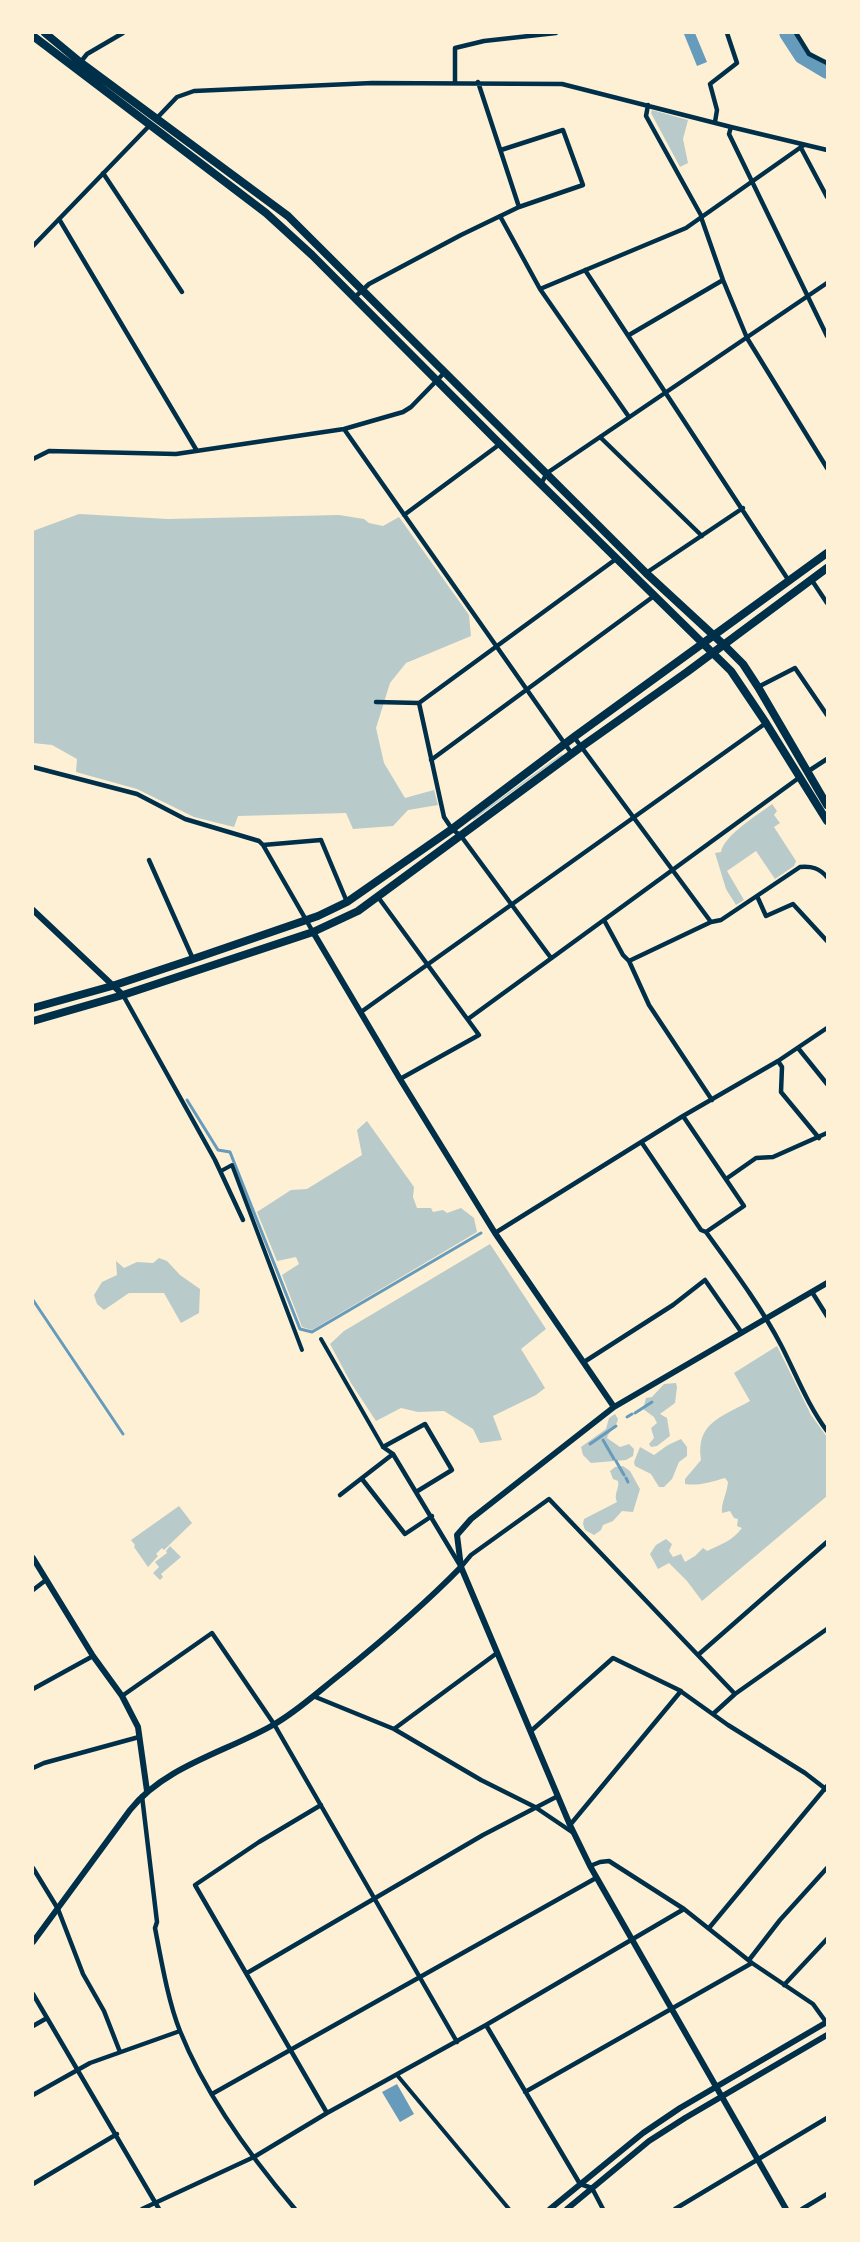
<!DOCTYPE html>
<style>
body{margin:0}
#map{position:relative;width:860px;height:2242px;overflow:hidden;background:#fdf0d5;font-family:Lato,sans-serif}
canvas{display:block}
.frame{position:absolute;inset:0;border:34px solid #fdf0d5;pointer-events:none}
</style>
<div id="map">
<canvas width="860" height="2242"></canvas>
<div class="frame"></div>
</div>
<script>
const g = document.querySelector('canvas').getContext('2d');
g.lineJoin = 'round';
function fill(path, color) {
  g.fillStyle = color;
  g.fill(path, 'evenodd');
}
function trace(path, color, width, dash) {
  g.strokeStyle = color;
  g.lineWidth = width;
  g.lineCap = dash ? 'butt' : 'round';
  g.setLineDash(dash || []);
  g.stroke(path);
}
fill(new Path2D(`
 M652,110L688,120L683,139L688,163L680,167L651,113Z
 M79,514L168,519L339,515L364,519L369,523L383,526L399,517L469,615L471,636L406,663L390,683L376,728L384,763L405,798L434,790L438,805L408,810L393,826L353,829L346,813L238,816L234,827L194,817L137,789L76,772L77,759L52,745L33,743V531Z
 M562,754L563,755L473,820V818Z
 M772,804L777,811L774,815L780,823L774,827L796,861L794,866L775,879L756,851L727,871L744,900L736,905L726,889L715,853L721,852C724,835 758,815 772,804Z
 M367,1121L414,1187L413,1197L417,1208H431L433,1212L443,1210L447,1213L461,1208L474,1218L477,1232L312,1330L302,1327L282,1275L299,1264L296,1257L277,1261L257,1212L291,1190L307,1189L362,1155L357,1130Z
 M490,1244L546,1329L521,1349L545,1388L536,1395L493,1416L502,1440L480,1443L473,1429L444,1411L418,1412L401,1408L376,1421L351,1383L330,1344L344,1331Z
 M159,1258L167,1261L180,1275L200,1289L199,1313L181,1323L164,1293H129L104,1310L97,1304L94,1295L102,1282L117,1275L116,1261L124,1268L137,1262L153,1263Z
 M777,1346L811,1415L827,1437V1496L702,1601L687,1581L669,1563L658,1569L650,1554L656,1545L666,1539L672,1544L669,1551L673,1557L681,1554L685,1562L695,1556L703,1548L707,1551C722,1544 732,1541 742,1528L737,1526L738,1519L734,1518L730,1511L722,1513C721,1502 727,1494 728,1482L725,1478C710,1482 701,1486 685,1484V1479L701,1460C695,1422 724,1416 750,1401L734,1373Z
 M676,1383L677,1387L675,1403L660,1414L667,1418L670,1436L657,1446L651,1447L649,1444L654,1438L651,1428L657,1423L654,1417L643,1409L646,1398L652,1397L664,1384Z
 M615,1414L618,1419C617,1427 608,1431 607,1438L620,1447L629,1444L634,1449L633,1456L626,1460L591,1463L583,1455L581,1447L606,1429L609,1418Z
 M681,1439L687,1447V1456L679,1462L672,1479L664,1487H659L651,1474L635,1466L634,1462L640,1447L654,1455L668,1445Z
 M623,1466L630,1471L640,1489L633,1512L622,1511L613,1521L603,1525L601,1530L594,1535L585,1530L583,1524L584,1519L617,1502C613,1494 620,1488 618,1481L613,1479L610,1471L615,1467Z
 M179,1506L192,1523L164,1550L162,1548L156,1554L158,1556L148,1567L134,1547L135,1545L131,1540Z
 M170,1546L181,1557L161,1574L163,1577L160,1580L153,1573L159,1567L155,1562L167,1553L166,1551Z`), '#b9caca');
fill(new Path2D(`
 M687,33H695L707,62L697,66L684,34Z
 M397,2084L414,2114L400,2122L382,2092Z`), '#669bbc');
trace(new Path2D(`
 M187,1100L218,1150L230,1152L300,1329L312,1332L481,1233
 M33,1300L123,1434
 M635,1413L652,1402
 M627,1417L632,1414
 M603,1440L614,1459
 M590,1444L616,1426
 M616,1461L624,1475
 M626,1478L628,1482`), '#669bbc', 3);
trace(new Path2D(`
 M787,33L802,56L827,71`), '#669bbc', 16);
trace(new Path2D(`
 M221,1171L232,1165L302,1350
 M321,1339L383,1447
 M397,2075L509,2209`), '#003049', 4);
trace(new Path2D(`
 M796,33L809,54L827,63
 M79,64L87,54L123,33
 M455,82V48L484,41L556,33
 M478,82L519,207
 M648,105L646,116L702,217
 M156,119L177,97L194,91L372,83L562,84L731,127L827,150
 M715,122L717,110L710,84L737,63L727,33
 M731,127L729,134L827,336
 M801,148L827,197
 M103,173L182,292
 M500,216L540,289L629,417
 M701,217L723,280L747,338L827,468
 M59,219L197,451
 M33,246L150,125
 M585,270L789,581
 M540,289L686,228L804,145
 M355,297L369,284L461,235L519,207L583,185L563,130L501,150
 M629,335L723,280
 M344,429L572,754
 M600,437L702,536
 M33,459L49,451L176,454L344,429L403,412L411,407L445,372
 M541,484L547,473L827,283
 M404,515L500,444
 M646,573L743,508
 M811,579L827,603
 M758,687L795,668L827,715
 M376,702L419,703L616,559
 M419,703L444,817L452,829L461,836L551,958
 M574,737L711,922
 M431,760L654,596
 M33,767L137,794L185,819L259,841L263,845L313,932
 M807,772L827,759
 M263,845L321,840L347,902
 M149,860L193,959
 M757,896L766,916L793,904L827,941
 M378,897L479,1035L400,1079
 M604,920L623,955L629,961L649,1005L712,1100
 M629,961L711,922L721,920L800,867C812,866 819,868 827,877
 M123,995L215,1160L243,1220
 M361,1012L766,723
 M468,1019L800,777
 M798,1048L827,1084
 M778,1061L782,1067L781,1092L819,1138
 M683,1116L744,1206L706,1232
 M642,1143L701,1230L706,1232C732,1268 760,1305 781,1345C796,1374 807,1404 827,1431
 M726,1179L756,1158L773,1157L827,1133
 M495,1233L683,1116L778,1061L827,1028
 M812,1292L827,1316
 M584,1362L673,1305L705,1280L742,1333
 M362,1479L405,1534L432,1516
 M416,1492L452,1470L425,1424L383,1447L393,1454L461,1567L471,1555L549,1499L735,1694
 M340,1495L393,1454
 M33,1590L46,1580
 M698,1655L827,1542
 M33,1689L93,1656
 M122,1696L212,1633L274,1724L457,2042
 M313,1696L394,1729L481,1780L535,1807L572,1832
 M713,1714L735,1694L827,1629
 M394,1729L497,1653
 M531,1731L613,1658L679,1690L728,1725L805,1773L827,1790
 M33,1768L44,1763L139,1737
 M142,1796L157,1922L155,1928C161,1959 168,2001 180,2031C206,2096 250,2156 295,2209
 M321,1805L259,1842L195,1885L327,2113
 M570,1825L681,1691
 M590,1866L600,1862L609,1861L684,1909L752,1963L813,2004L826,2022
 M33,1868L58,1909L83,1974L104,2011L120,2052
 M709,1928L827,1786
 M749,1960L780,1920L827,1868
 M247,1973L483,1835L558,1796
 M784,1985L827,1939
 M33,1994L159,2209
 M486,2025L580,2184L592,2188L603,2209
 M33,2026L47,2018
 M525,2092L752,1963
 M212,2094L596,1878
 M33,2095L90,2063L180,2031
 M33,2184L117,2134
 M142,2209L254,2157L327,2113L486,2025L684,1909
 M675,2209L827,2118
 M802,2209L827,2194`), '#003049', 4.5);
trace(new Path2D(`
 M33,910L123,995
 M313,932L400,1079L495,1233L614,1407
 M33,1558L93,1656L122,1696L138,1727L147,1791
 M33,1942L130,1810C165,1766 226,1752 273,1725C298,1711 320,1690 342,1673C384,1639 424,1605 461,1567
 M550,2209L643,2133L680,2108L827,2022
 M567,2209L649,2141L685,2118L827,2035
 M786,2209L590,1866L570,1825L461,1567L457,1535L471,1519L614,1407L827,1283`), '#003049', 6);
trace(new Path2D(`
 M45,33L80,62L288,216L646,573L724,645L743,664L758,687L827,805
 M33,36L266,213L312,255L500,444L731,671L766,723L827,821
 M33,1008L112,986L193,959L318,916L347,902L452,829L574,737L827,553
 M33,1021L123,995L313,932L358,911L581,747L687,672L827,568`), '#003049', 8);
</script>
